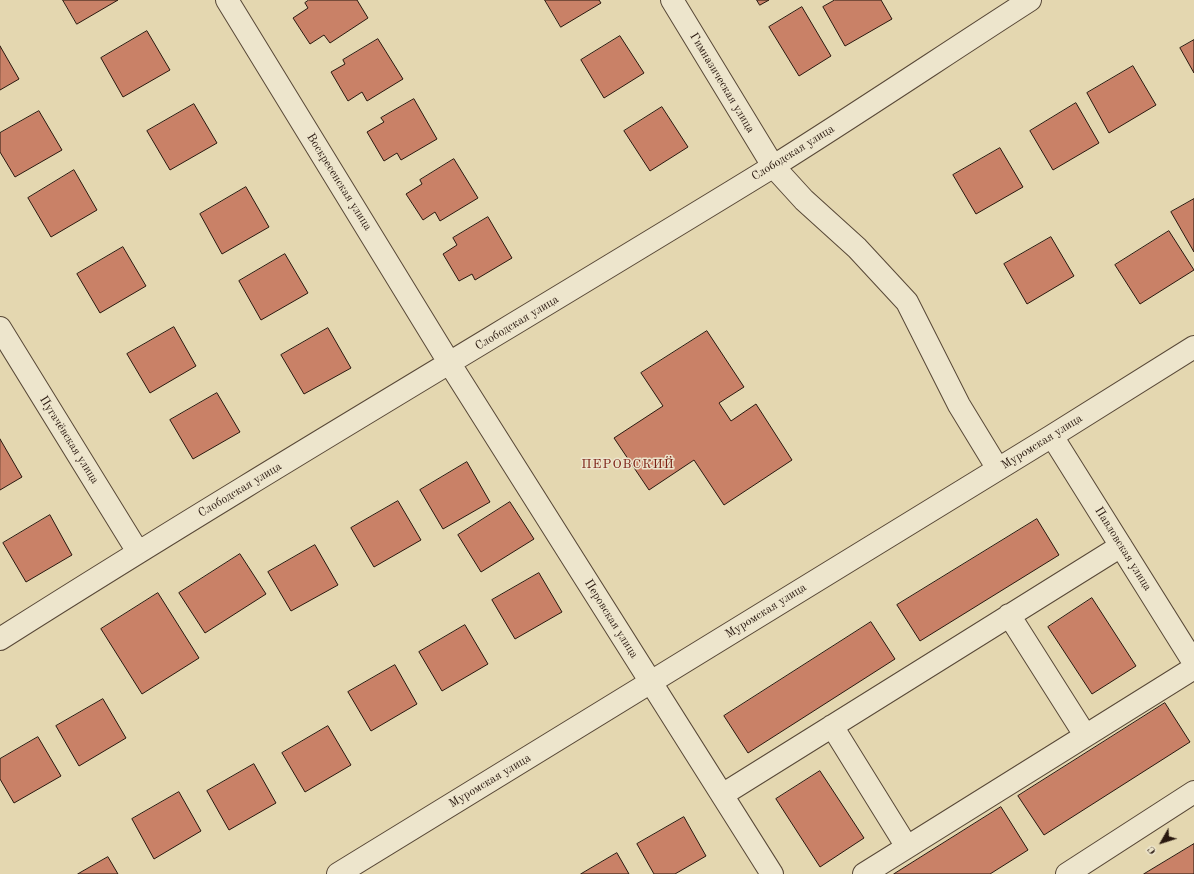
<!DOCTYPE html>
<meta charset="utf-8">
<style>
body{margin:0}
#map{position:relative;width:1194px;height:874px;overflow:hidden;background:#e4d7b0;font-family:"Old Standard TT",serif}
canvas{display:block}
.north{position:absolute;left:1142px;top:822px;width:40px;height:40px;-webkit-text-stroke:3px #ede5cc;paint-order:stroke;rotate:231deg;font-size:11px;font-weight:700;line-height:16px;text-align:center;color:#29180f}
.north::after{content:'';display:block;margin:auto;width:14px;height:18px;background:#29180f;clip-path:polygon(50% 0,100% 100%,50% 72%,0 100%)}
</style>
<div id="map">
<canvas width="1194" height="874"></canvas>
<div class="north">С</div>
</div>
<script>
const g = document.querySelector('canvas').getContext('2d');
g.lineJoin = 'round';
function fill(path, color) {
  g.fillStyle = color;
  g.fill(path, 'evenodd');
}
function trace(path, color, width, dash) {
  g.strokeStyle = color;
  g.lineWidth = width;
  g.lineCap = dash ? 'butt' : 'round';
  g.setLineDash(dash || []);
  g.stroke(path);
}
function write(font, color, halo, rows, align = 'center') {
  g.font = font + ' "Old Standard TT",serif';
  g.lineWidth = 3;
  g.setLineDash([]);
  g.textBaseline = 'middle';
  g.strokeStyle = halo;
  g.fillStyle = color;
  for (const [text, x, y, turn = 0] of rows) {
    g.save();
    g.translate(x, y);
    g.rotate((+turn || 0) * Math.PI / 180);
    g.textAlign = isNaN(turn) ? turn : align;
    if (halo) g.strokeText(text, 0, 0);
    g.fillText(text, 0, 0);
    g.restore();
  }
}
const building = new Path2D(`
 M63,0H118L77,24Z
 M309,0H357L368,18L330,43L324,35L310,44L293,18L308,8L305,3Z
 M545,0H599L601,3L561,27Z
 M757,0H769L760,5Z
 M835,0H881L892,19L845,46L823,7Z
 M802,7L831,56L799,76L769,27Z
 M147,31L170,70L123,97L101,58Z
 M620,36L644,73L604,98L581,60Z
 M378,39L403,79L367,101L362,92L348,101L331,72L345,64L343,60Z
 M1194,40V73L1180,48Z
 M0,46L19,79L0,90Z
 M1133,66L1156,105L1109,133L1087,93Z
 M414,99L437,139L401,160L397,153L384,161L367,132L384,122L381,118Z
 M1076,103L1099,143L1053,170L1030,131Z
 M194,104L217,143L170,170L147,131Z
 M662,107L688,147L650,171L624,131Z
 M39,111L62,150L15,177L0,152V133Z
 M1000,148L1023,187L976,214L953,175Z
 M454,159L478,198L440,221L435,212L423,220L406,194L422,184L420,180Z
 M74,170L97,210L51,237L28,198Z
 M246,187L269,227L222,254L200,214Z
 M1194,199V252L1171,212Z
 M488,217L512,258L475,280L472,274L459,281L443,254L457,245L453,238Z
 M1169,231L1194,270L1140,304L1115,265Z
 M1051,237L1074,276L1027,304L1004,264Z
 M123,247L146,286L100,313L77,274Z
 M285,254L308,293L261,320L239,281Z
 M174,327L196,366L150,393L127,354Z
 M328,328L351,368L304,394L281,355Z
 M707,331L744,387L719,403L731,421L756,404L792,460L724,505L694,460L649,490L614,438L663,406L641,373Z
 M217,393L240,432L193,459L170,420Z
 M0,439L22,477L0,490Z
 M467,462L490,502L443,529L420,490Z
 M398,501L421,540L374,567L351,528Z
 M510,502L534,539L481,572L458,535Z
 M50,515L72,555L26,582L3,543Z
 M1037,519L1059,555L920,641L897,605Z
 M315,545L338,585L291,611L268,572Z
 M240,554L266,594L205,633L179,593Z
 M539,573L562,612L515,639L492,600Z
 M158,593L199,658L142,694L101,629Z
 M1092,598L1136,666L1092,694L1048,627Z
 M871,622L895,659L748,753L724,716Z
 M465,625L488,664L442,691L419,652Z
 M395,665L417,704L371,731L348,692Z
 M103,699L126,738L79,766L56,726Z
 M1165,703L1190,742L1044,835L1018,796Z
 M328,726L351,765L305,792L282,753Z
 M38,737L61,776L14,803L0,779V759Z
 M254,764L276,803L229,830L207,791Z
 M820,771L864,838L820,867L776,799Z
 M179,792L201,831L154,859L132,819Z
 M1001,807L1028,850L990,874H894Z
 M684,817L706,856L675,874H654L637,844Z
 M1194,844V874H1144Z
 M617,853L629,874H581Z
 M108,857L118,874H78Z`);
fill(building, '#c98167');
trace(building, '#29180f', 1);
const minor = new Path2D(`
 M227,0L450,364L772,874
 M672,0L773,166L804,200L857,248L907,302L959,405L998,469
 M0,328L138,552
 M1052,436L1194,663
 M1009,615L1085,735
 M0,639C254,478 513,326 769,169C857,114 943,56 1030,0
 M832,726L907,847
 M722,795L1121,546
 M338,874L1052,436L1194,347
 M864,874L1194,668
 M1067,874L1194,792`);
trace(minor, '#584837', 24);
trace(minor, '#ede5cc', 22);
write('12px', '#29180f', '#ede5cc', [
 ["Гимназическая улица",722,83,59],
 ["Слободская улица",793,153,-32],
 ["Воскресенская улица",339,182,58],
 ["Слободская улица",517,323,-31],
 ["Пугачёвская улица",69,440,58],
 ["Муромская улица",1042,442,-32],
 ["Слободская улица",240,490,-31],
 ["Павловская улица",1123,549,58],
 ["Муромская улица",766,611,-32],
 ["Перовская улица",611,619,58],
 ["Муромская улица",490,781,-31]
]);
g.letterSpacing = '1px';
write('13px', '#7a1f14', '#ede5cc', [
 ["ПЕРОВСКИЙ",628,465]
]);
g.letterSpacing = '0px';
</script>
